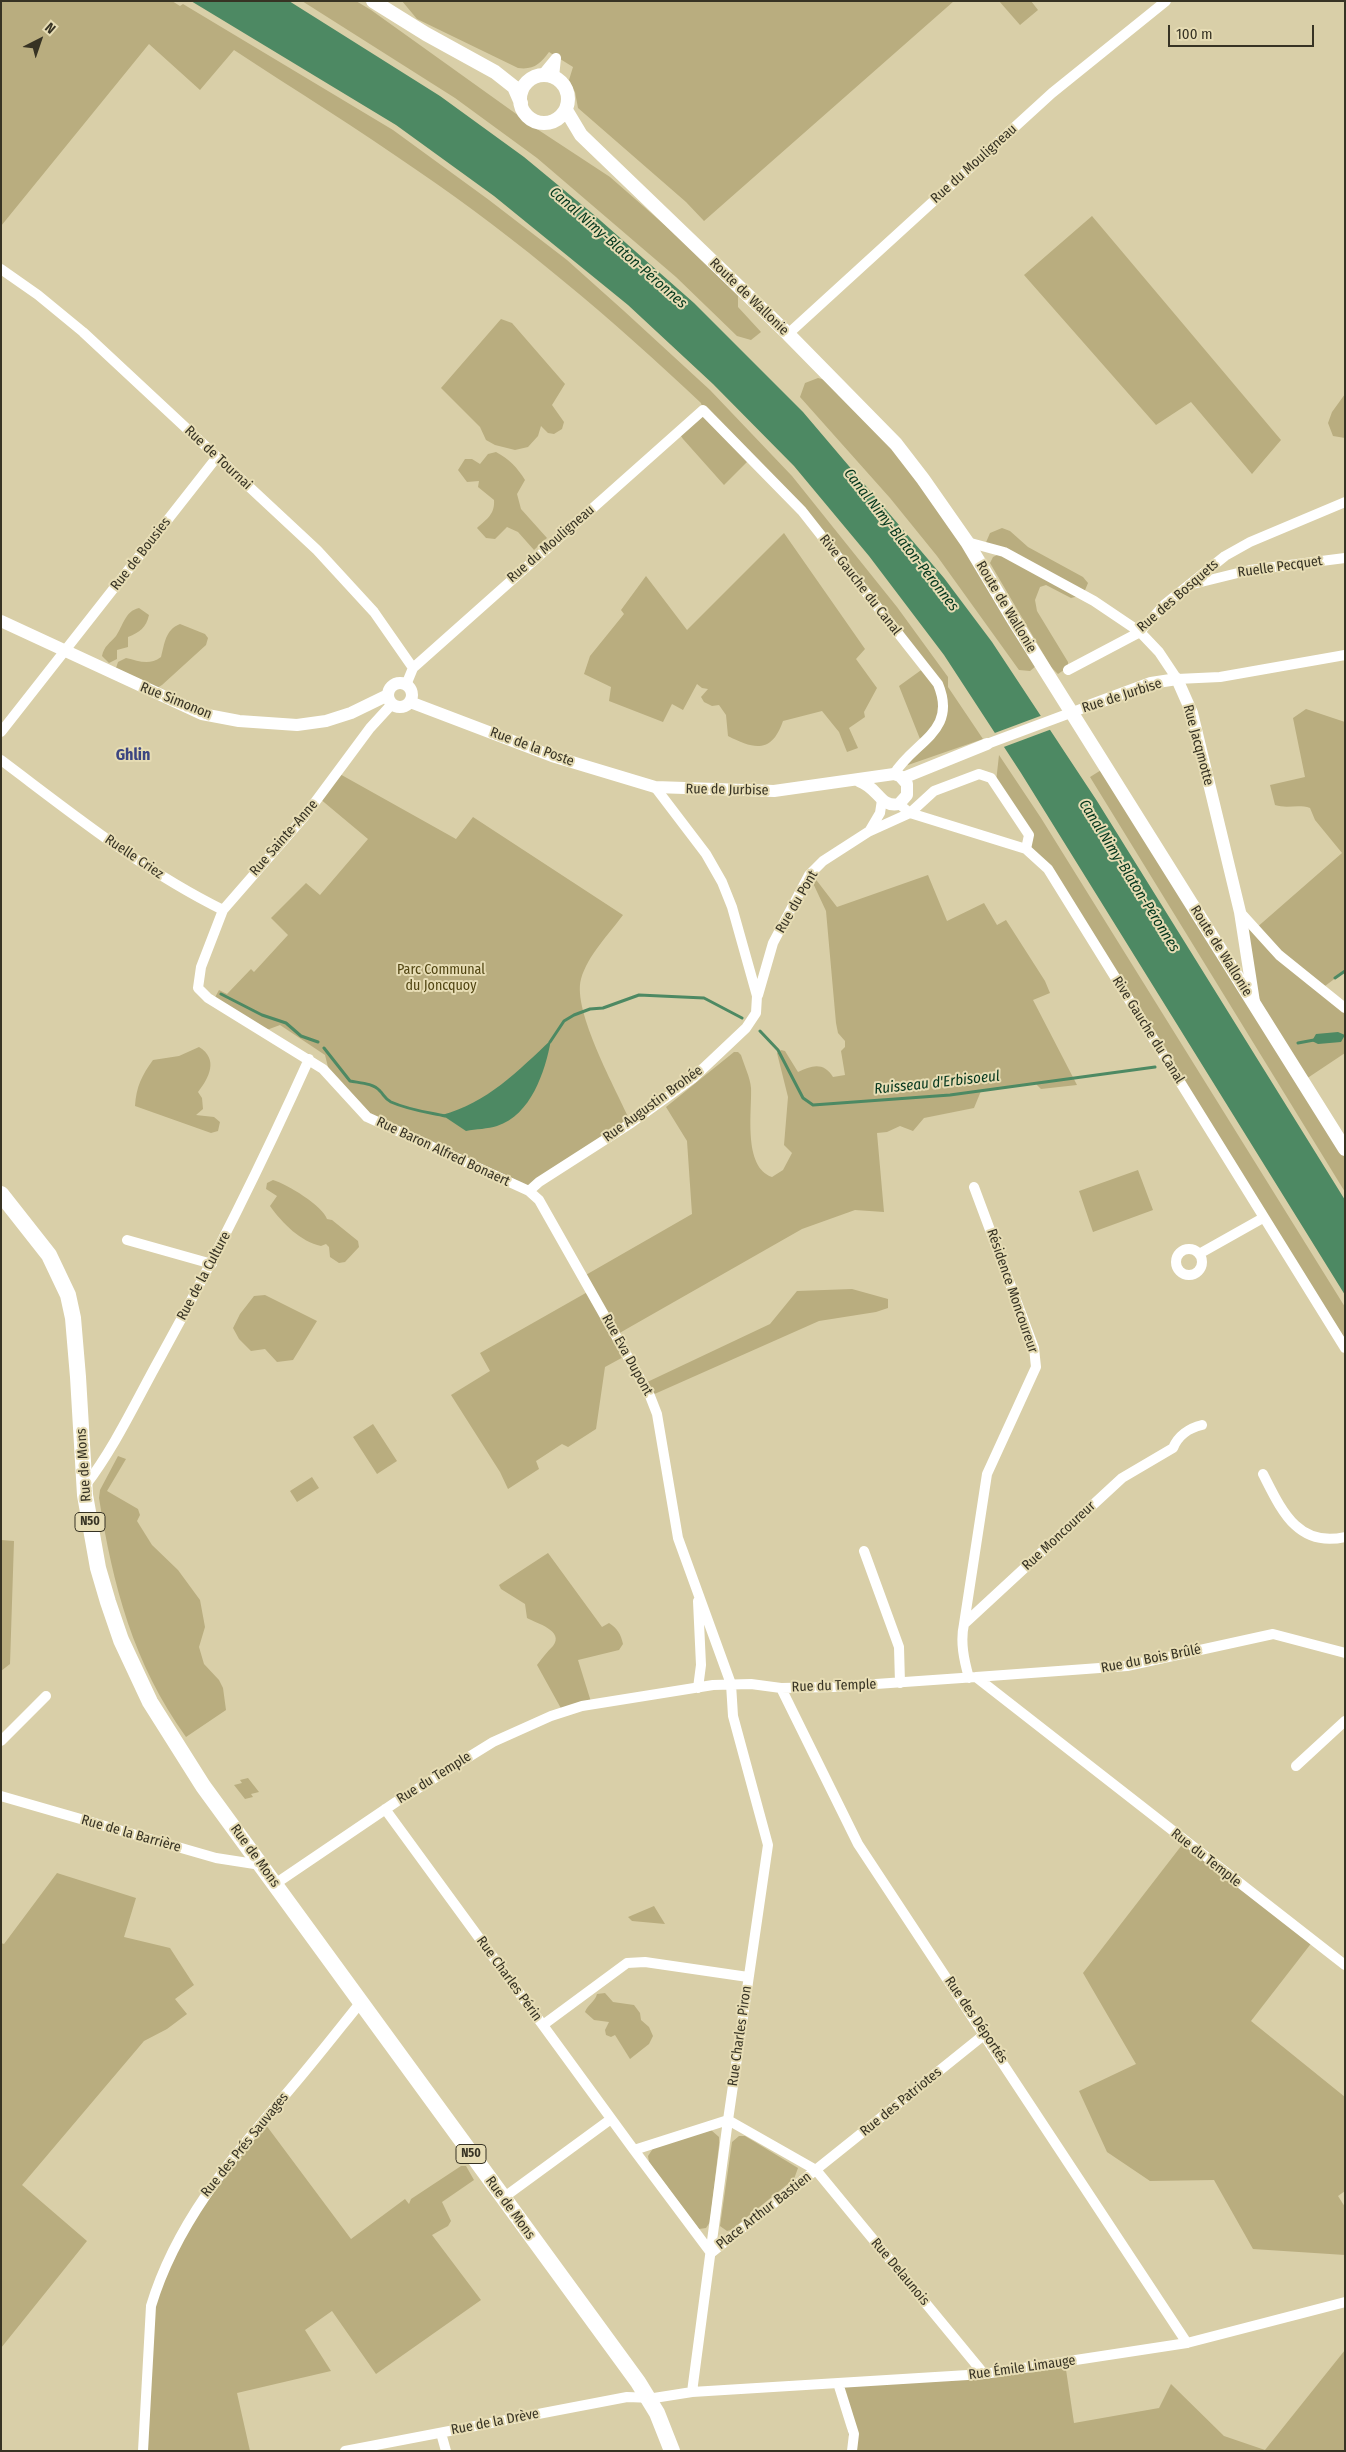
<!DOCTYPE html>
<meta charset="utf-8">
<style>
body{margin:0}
#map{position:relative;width:1346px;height:2452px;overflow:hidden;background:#d9cfa8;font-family:"Fira Sans Condensed",sans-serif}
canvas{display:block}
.frame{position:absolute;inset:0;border:2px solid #373324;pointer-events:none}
.north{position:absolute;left:15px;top:15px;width:50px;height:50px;-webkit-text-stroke:4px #e6dcb4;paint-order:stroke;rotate:41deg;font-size:14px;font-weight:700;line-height:20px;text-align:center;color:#373324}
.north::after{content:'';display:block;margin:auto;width:18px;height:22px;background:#373324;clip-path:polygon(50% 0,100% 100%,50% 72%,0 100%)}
.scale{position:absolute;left:1168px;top:25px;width:146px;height:22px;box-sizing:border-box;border:2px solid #373324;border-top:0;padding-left:6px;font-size:15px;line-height:18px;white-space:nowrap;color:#373324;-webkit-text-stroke:4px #e6dcb4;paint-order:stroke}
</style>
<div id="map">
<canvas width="1346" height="2452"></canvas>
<div class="frame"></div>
<div class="north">N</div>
<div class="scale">100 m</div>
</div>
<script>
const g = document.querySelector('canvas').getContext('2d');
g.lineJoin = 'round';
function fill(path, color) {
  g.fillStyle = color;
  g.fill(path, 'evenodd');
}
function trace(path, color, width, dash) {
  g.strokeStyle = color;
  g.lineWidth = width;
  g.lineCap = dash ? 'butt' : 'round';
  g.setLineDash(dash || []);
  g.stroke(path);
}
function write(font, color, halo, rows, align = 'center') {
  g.font = font + ' "Fira Sans Condensed",sans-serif';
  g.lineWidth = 4;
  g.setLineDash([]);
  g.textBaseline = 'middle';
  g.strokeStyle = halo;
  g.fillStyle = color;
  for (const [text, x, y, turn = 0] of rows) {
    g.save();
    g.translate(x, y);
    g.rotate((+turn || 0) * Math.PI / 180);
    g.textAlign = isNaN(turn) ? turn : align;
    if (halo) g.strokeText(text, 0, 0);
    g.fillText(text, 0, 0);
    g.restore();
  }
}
fill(new Path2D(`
 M1,1H172L180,6L183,4L393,130L489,200L567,260L624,311L710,390L792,476L897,607L948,677V687L983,739L908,765L905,758L922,744L899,686L924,668L802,511L751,458L724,485L683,439L678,432L703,410L701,403C612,319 519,240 418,171C358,129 295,90 234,50L200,90L149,44L1,226Z
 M302,1H356L371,10L540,131L610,177L691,248L738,296V307L761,332L751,340L737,336L676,277L537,158L455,98Z
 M402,1H954L704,221L686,202L578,108L575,92L569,80L573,67L549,52C540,64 534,70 518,68L417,19Z
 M999,1H1031L1038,10L1020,25Z
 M1092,216L1281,440L1252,474L1191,402L1156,425L1024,275Z
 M501,319L512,323L565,384L552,405L564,422L562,429L554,434L548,433L541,426L538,436L528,447L515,450L495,445L486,440L480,427L441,388Z
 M818,378L837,383L910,461L1036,666L1030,671L1019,670L937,556L890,498L800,397L805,383Z
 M1345,394V438L1333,436L1328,423L1332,412Z
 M496,452C509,459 517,467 525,480L517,494L521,509L547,538L534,550L518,532L507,527L495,539L486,538L477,528C487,519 495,514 494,500L478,487L479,481L467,482L458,470L465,459H472L480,464L488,454Z
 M1002,528L1010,531L1028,547L1083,577L1088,583L1083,595L1071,598L1046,585L1040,587L1035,600L1037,611L1068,662V667L1058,674L1051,667L990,563L993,557L1003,552L984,547L990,533Z
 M784,533L865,649L856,659L877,688L864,712L865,717L849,728L858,748L847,752L839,732L822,711L783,721C772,753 755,750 728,736L726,715L719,705L712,706L704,702L701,697L708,689L702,688L697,684L683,710L672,704L663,722L609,701L611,687L584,674L590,656L624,614L621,610L646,576L687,630Z
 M139,608L149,615C146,628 140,632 128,637V647L117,650V659L109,663L102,656C104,646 110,643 116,636C123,626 125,611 139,608Z
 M180,624L205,634L208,638L206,645L162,685L157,688L116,668L118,662L126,658C139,661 149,666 161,657C165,643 165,630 180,624Z
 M1306,709L1345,722V971L1321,989L1345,1008V1053L1303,1081L1345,1149V1192L1090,777L1106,767L1253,1003L1242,914L1255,929L1342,853L1315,820L1310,808C1298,804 1287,809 1275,805L1270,785L1305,777L1293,718Z
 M999,755L1041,818L1345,1307V1348L1034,854L1029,841L996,782Z
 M338,773L456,839L473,817L623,915C609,934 588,955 581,979C572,1011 617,1091 631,1123L529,1191L383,1126L330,1075L325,1055L280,1025L264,1031L213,1001L219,990L227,994L251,969L254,972L288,935L271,918L306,883L320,895L368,839L319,798Z
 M928,875L947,921L984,903L997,925L1006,920L1045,981L1050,993L1033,1000L1077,1085L1041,1089L1036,1084L981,1091L974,1108L924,1118L913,1131L900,1126L887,1132L877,1133L884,1212L855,1210L802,1229L616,1335L627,1355L605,1367L596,1429L568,1447L562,1444L536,1461L539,1469L508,1489L500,1472L451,1395L490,1371L480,1353L591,1290L584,1276L692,1214L687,1141L666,1107L734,1052H738L741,1055C744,1065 750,1077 751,1088C752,1112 743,1167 772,1177L783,1170L792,1153L784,1145L788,1097L777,1053L781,1050L785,1051L798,1072C812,1065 824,1062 833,1077L845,1075L841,1051L845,1047V1041L838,1033L836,1023L826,911L812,881L814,877L837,907Z
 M199,1047C219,1059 209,1078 198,1092L202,1098L203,1109L196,1115L214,1117L220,1122L218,1131L211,1133L135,1106C136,1087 142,1075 153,1060L179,1056Z
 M1138,1170L1153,1210L1093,1232L1079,1191Z
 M273,1180C287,1184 323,1206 327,1219L332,1220L358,1241L359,1247L345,1262L339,1263L330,1257L329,1247L326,1244L321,1246C301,1242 282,1223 270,1206L277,1196L266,1189L267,1183Z
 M852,1289L888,1299V1308L876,1312L819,1321L650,1396L643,1384L770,1324L797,1291Z
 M265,1295L317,1321L293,1360L277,1362L265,1349L251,1351L239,1339L233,1328L240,1314L254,1296Z
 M373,1424L397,1461L377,1474L353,1437Z
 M118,1456L126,1459L107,1491L138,1509L140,1515L137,1521L152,1545L178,1570L200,1600L205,1627L199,1647L204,1664L219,1680L223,1688L226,1710L186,1737C133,1663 113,1586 99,1498L100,1490Z
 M312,1477L319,1488L297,1502L290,1491Z
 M1,1540L14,1541L10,1664L1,1671Z
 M548,1553L602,1627L609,1623C617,1628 621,1634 623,1644L619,1650L578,1660L592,1705L563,1712L537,1665C542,1658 547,1652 553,1646C565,1631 536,1623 527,1618L525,1604L501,1589L499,1585Z
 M248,1778L259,1792L251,1794L253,1797L245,1799L234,1785L242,1783L240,1780Z
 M1185,1841L1313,1941L1251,2021L1345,2097V2191L1338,2196L1345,2207V2255L1253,2249L1214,2180L1150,2181L1107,2152L1079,2091L1136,2064L1083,1973Z
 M57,1873L136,1898L124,1937L170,1948L194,1985L175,1999L187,2014L167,2029L144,2041L22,2185L87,2241L1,2348V1943L4,1944Z
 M654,1906L665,1924L632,1921L628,1917Z
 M605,1993L613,2002L634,2005L640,2013L641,2020L649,2027L653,2036L649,2044L630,2059L615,2035L611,2037L606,2035L605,2030L609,2022L594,2020L585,2012C588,2004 595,2002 597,1994Z
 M263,2121L351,2239L405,2199L409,2204L411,2199L461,2166H466L474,2180L442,2202L451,2221L448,2226L432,2235L481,2300L376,2374L332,2311L305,2330L331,2371L237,2393L250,2451H143L151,2306L187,2222Z
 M711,2130L719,2137V2145L710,2222L706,2228L699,2229L649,2162L648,2156L654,2147Z
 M739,2136H745L798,2168L794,2179L731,2230L727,2231L720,2226L732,2142Z
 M1345,2350V2451H852L838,2383L1065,2363L1074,2423L1159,2408L1171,2384L1224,2436L1265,2450Z`), '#b9ad7f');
fill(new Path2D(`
 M191,1H289L440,96L524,157L593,214L694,303L803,412L944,578L992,642L1097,801L1345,1200V1295L1021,773L944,655L869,556L794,466L713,384L628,305L494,196L396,125Z
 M1338,1032L1345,1035L1341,1042L1318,1044L1312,1041L1316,1034Z
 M551,1040C545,1072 531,1115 497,1126C488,1129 476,1129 466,1131L442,1115C487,1103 518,1071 551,1040Z`), '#4d8963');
fill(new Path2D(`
 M1043,715L1052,729L1001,748L992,734Z`), '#d9cfa8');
trace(new Path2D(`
 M1335,978L1345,971
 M221,994L262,1015L286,1023L301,1036L318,1042
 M760,1031L778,1050L803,1098L813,1105L950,1095L1155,1067
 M550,1042L564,1021L574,1015L590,1009L603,1008L639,995L704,998L742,1018
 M1298,1043L1314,1040
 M324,1048L350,1081C360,1083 373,1083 380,1091C384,1095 385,1099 391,1102C409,1110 426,1112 445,1116`), '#4d8963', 3);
trace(new Path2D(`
 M542,75L556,58
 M554,77L556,58
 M1,269L38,295L83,332L317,550L374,612L413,668
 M788,334L1052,93L1166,1
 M967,542L1004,552L1094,601L1140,632L1159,652L1177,679L1220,677L1345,655
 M1189,585L1250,570L1345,558
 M1068,670L1140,632L1164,605L1225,556L1250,542L1345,502
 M406,685L413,668L703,410L802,511L938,684C958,732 914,741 894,774
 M392,704L370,728L304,817L223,910L201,967L198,988L208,998L323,1069L367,1117L529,1191L539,1200L650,1396L657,1414L678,1538L731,1684L733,1716L768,1845L728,2120L692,2392
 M1,732L217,457
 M987,744L1089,706
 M1,760C73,814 142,870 223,910
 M899,804L910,813L1026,849L1048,869L1345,1348
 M870,830L880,813L882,800
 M1240,912L1279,955L1345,1008
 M758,995L773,943L809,875L823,861L868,832L910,813L934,791L979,774L991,778L1029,835L1026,849
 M529,1191L539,1182L631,1123L692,1079L746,1028L756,1013L757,996L732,907L722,882L706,854L655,787
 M127,1240L212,1264
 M1176 1262a13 13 0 1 1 26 0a13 13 0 1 1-26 0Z
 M1199,1254L1263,1218
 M1263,1474C1281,1509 1297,1548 1345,1537
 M85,1486C115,1447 136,1401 160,1358C214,1260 263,1161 309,1059
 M864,1551L899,1647L900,1683
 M964,1624L987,1474L1036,1367L1034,1348L974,1187
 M976,1677L1127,1666L1273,1634L1345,1653
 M969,1678C964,1660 960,1642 964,1624L1122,1478L1173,1448C1178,1436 1189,1428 1202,1425
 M698,1688L701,1665L698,1601
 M781,1688L858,1844L1187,2343
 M1,1741L46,1696
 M1296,1766L1345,1721
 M1,1796L216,1858L261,1865
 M385,1809L634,2150
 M275,1884L396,1802L493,1742L551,1716L582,1706L713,1685L751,1684L781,1688L833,1687L976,1677L1345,1965
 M543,2025L627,1963L645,1962L748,1977
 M503,2198L611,2119
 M984,2374L816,2170L728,2120L634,2150L711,2253C803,2181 894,2107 985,2034
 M838,2383L854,2434L852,2451
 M441,2433L446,2451
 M143,2451L151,2306C176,2223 231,2159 286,2094C312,2064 336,2033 361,2002
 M345,2451L627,2397L654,2398L692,2392L984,2374L1187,2343L1345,2302`), '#fff', 10);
trace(new Path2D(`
 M1,621L202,714L239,721L297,725L326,721L351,713L388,695
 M388 695a12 12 0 1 1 24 0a12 12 0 1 1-24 0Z
 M410,702L552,756L655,787L774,791L894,774L900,776L907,784V795L899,804C880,808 879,788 859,781
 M1089,706L1151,683L1177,679L1192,713L1240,912L1254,1002
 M903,778L987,744`), '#fff', 12);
trace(new Path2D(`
 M373,1L426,34L495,72L514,87L521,103
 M520 99a24 24 0 1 1 48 0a24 24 0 1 1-48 0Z
 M566,110L581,135L788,334L896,444L923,479L967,542L1013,619L1345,1149`), '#fff', 14);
trace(new Path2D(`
 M1,1194L49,1255L68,1295L73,1318L78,1377L85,1495L98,1568L108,1602L121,1640L150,1702L203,1786L638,2382L657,2413L672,2451`), '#fff', 16);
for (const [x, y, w] of [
 [90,1522,30],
 [471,2154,30]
]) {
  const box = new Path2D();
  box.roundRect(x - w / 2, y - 9.5, w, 19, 4);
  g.fillStyle = '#e6dcb4';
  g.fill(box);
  trace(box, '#373324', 1);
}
write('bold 12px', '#373324', null, [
 ["N50",90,1522],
 ["N50",471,2154]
]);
write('14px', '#373324', '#e6dcb4', [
 ["Rue du Mouligneau",974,164,-42],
 ["Route de Wallonie",749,297,44],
 ["Rue de Tournai",218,458,43],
 ["Rue du Mouligneau",551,544,-41],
 ["Rue de Bousies",141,554,-52],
 ["Ruelle Pecquet",1280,567,-8],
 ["Rive Gauche du Canal",860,585,52],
 ["Rue des Bosquets",1178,596,-41],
 ["Route de Wallonie",1006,607,59],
 ["Rue de Jurbise",1122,696,-18],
 ["Rue Simonon",176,701,22],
 ["Rue Jacqmotte",1198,745,75],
 ["Rue de la Poste",532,747,20],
 ["Rue de Jurbise",727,790,1],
 ["Rue Sainte-Anne",284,838,-49],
 ["Ruelle Criez",134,857,34],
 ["Rue du Pont",797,902,-60],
 ["Route de Wallonie",1221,951,58],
 ["Rive Gauche du Canal",1148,1030,58],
 ["Rue Augustin Brohée",653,1104,-36],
 ["Rue Baron Alfred Bonaert",443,1152,25],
 ["Rue de la Culture",204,1276,-62],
 ["Résidence Moncoureur",1012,1291,71],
 ["Rue Eva Dupont",627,1355,61],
 ["Rue de Mons",84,1465,-94],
 ["Rue Moncoureur",1059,1536,-43],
 ["Rue du Bois Brûlé",1151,1659,-11],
 ["Rue du Temple",834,1686,-2],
 ["Rue du Temple",434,1778,-32],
 ["Rue de la Barrière",131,1834,16],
 ["Rue de Mons",255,1856,54],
 ["Rue du Temple",1206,1858,38],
 ["Rue Charles Périn",509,1979,54],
 ["Rue des Déportés",976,2020,56],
 ["Rue Charles Piron",740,2036,-82],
 ["Rue des Patriotes",901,2102,-39],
 ["Rue des Prés Sauvages",245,2145,-51],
 ["Rue de Mons",510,2208,54],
 ["Place Arthur Bastien",764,2211,-38],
 ["Rue Delaunois",900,2272,50],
 ["Rue Émile Limauge",1022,2368,-8],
 ["Rue de la Drève",495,2422,-11]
]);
write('14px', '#514512', '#e6dcb4', [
 ["Parc Communal",441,970],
 ["du Joncquoy",441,986]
]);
write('italic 15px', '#03361c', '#e6dcb4', [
 ["Canal Nimy-Blaton-Péronnes",618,248,41],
 ["Canal Nimy-Blaton-Péronnes",901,540,52],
 ["Canal Nimy-Blaton-Péronnes",1129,876,58],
 ["Ruisseau d'Erbisoeul",937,1083,-6]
]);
write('bold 16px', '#3c4581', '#e6dcb4', [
 ["Ghlin",133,756]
]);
</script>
